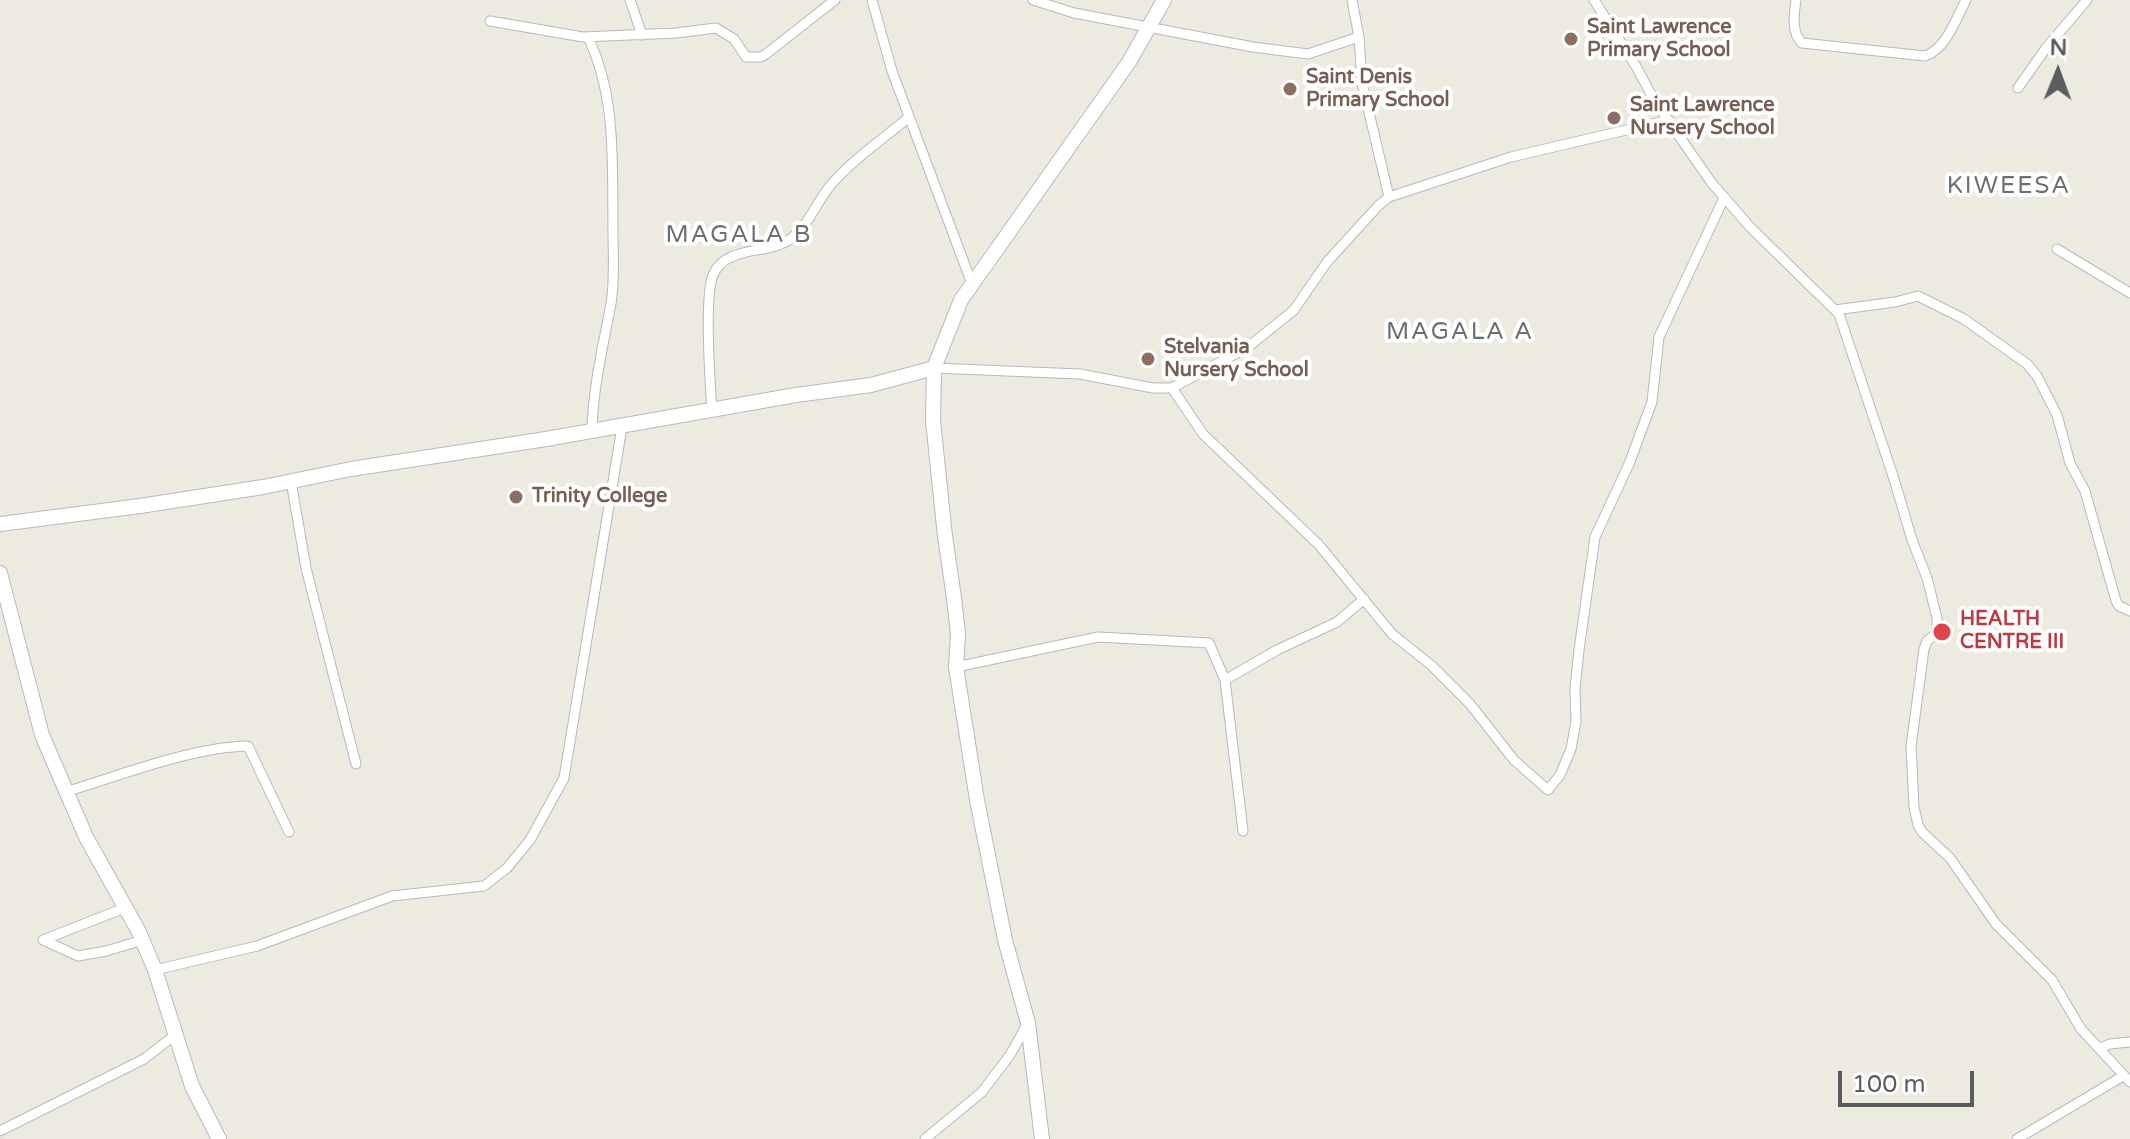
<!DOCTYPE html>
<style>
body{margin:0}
#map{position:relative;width:2130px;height:1139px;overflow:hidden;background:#edeae0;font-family:"Varela Round",sans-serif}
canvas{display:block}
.north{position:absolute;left:2018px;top:32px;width:80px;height:80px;-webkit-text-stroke:6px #fff;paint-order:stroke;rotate:1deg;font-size:22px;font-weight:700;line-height:32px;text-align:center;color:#595d62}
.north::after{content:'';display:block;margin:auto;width:28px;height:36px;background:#595d62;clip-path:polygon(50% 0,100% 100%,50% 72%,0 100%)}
.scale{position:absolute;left:1838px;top:1071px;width:136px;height:36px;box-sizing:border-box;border:4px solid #595d62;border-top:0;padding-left:10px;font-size:24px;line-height:28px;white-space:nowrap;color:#595d62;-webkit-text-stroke:6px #fff;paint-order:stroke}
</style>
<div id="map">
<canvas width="2130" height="1139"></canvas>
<div class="north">N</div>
<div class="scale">100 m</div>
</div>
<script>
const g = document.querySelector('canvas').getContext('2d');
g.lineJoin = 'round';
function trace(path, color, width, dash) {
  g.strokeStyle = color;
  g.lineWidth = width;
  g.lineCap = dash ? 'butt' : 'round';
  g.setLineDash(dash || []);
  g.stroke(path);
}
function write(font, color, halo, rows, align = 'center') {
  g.font = font + ' "Varela Round",sans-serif';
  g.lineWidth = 8;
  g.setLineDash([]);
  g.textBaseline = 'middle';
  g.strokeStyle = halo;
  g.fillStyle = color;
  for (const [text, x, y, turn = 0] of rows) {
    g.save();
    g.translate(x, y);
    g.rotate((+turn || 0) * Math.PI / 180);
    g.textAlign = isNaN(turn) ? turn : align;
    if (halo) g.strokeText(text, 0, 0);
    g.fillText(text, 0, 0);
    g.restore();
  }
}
const street = new Path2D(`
 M630,0L642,35
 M872,0L892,71L972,284
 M1033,0L1074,13L1253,47L1308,54L1359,37
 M1352,0L1359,37L1362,83L1389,197
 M1594,0L1637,68L1654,100L1711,182L1750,227L1839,314L1894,479L1912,540L1927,578L1937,618V633L1927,641L1924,649L1911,746L1914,807L1918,825L1922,832L1950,858L1996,924L2052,980L2081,1029L2130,1082
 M1796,0C1794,14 1791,32 1802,43L1925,56C1946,49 1956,19 1966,0
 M490,21L583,37L676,33L716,28L734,39L746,57H761L766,54L835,0
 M588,37C617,98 612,165 613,230C613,254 615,280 611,304C603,346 593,387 592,431
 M2018,88L2046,48L2087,0
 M2057,249L2130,293
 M1835,310L1895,302L1918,296L1964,319L2027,364L2037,376L2057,415L2070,463L2085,491L2116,601L2119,606L2130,611
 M934,368L1080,374L1153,388H1172L1248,347L1294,310L1327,262L1379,205L1389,197L1511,157L1669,120
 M1172,388L1203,434L1319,545L1392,634L1431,665L1470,704L1514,760L1548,790L1560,775L1571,749L1576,722L1575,688L1579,650L1595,537L1629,464L1652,402L1659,337L1724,198
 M712,410C710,382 704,298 713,275C726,245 766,255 789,240C808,227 816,203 830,186C852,160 883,139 909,117
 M291,481L306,568L356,764
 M956,667L1098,637L1209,643L1225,680L1243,831
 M1225,680L1277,650L1337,622L1364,599
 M65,792C119,776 192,747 248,746L289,832
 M127,907L43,940L78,956L106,951L143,940
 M155,970L257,946L392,896L484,886L507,868L530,840L564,778L622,427
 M2100,1048L2110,1044L2130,1042
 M0,1131L144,1059L175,1035
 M925,1139L982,1092L1010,1055L1028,1023
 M2017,1139L2123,1076`);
const secondary = new Path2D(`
 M0,524L140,506L263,487L351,469L546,439L796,395L871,385L934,368
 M0,573L42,735L86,837L139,932L155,970L192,1086L219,1139
 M1042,1139L1028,1023L1005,940L977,800L956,667L958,634L954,598L945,536L933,421L934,368L961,300L1129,62L1164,0`);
trace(street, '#b6b9be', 11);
trace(secondary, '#b6bac0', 16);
trace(street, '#fff', 9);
trace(secondary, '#fff', 14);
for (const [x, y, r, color] of [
 [1571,39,8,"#8d6e63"],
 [1290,89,8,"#8d6e63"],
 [1614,118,8,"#8d6e63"],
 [1148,359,8,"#8d6e63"],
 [516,497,8,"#8d6e63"],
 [1942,632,10,"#e0444e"]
]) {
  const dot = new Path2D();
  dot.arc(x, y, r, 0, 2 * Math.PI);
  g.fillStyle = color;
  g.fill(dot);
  trace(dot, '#fff', 3);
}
write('bold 20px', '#785e54', '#fff', [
 ["Saint Lawrence",1587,28],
 ["Primary School",1587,51],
 ["Saint Denis",1306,78],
 ["Primary School",1306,101],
 ["Saint Lawrence",1630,106],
 ["Nursery School",1630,129],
 ["Stelvania",1164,348],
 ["Nursery School",1164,371],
 ["Trinity College",532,497]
], 'left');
write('bold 20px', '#be3a42', '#fff', [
 ["HEALTH",1960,620],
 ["CENTRE III",1960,643]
], 'left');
g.letterSpacing = '2px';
write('24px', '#6a6f74', '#fff', [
 ["KIWEESA",2009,187],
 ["MAGALA B",739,236],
 ["MAGALA A",1460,333]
]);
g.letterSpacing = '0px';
</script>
